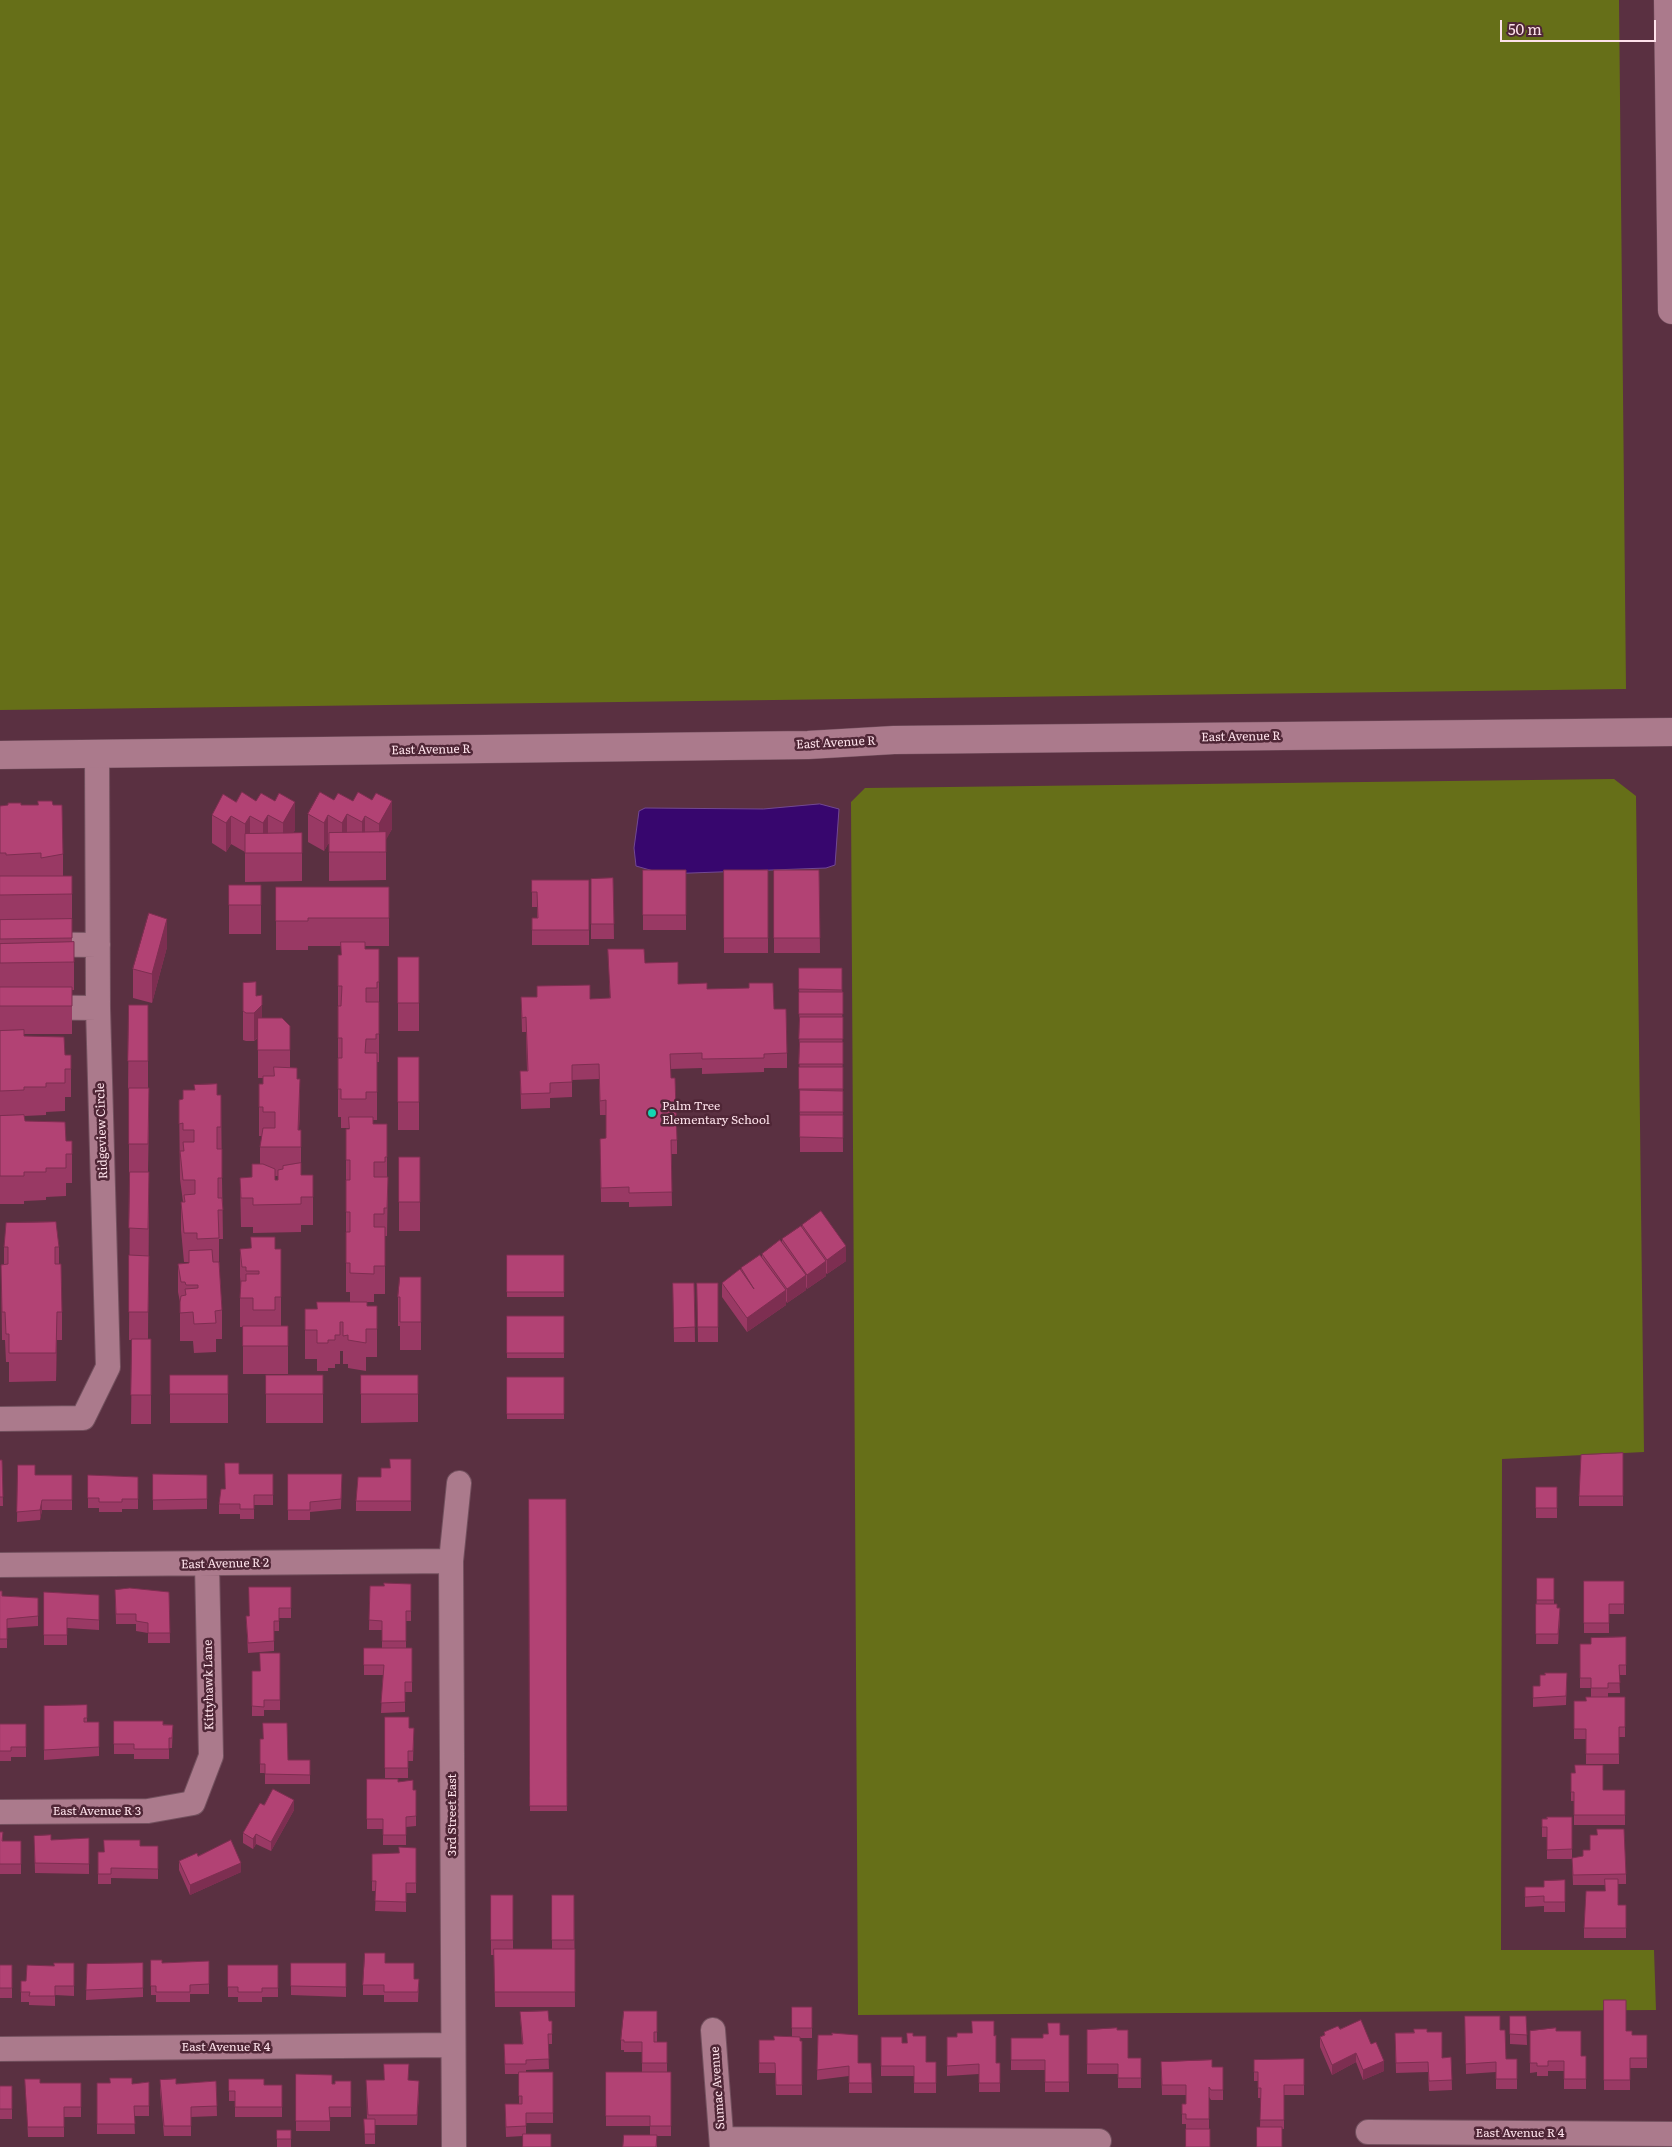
<!DOCTYPE html>
<style>
body{margin:0}
#map{position:relative;width:1672px;height:2147px;overflow:hidden;background:#5a3041;font-family:Literata,serif}
canvas{display:block}
.scale{position:absolute;left:1500px;top:20px;width:156px;height:22px;box-sizing:border-box;border:2px solid #fde1ea;border-top:0;padding-left:6px;font-size:15px;line-height:18px;white-space:nowrap;color:#fde1ea;-webkit-text-stroke:4px #4f2636;paint-order:stroke}
</style>
<div id="map">
<canvas width="1672" height="2147"></canvas>
<div class="scale">50 m</div>
</div>
<script>
const g = document.querySelector('canvas').getContext('2d');
g.lineJoin = 'round';
function fill(path, color) {
  g.fillStyle = color;
  g.fill(path, 'evenodd');
}
function trace(path, color, width, dash) {
  g.strokeStyle = color;
  g.lineWidth = width;
  g.lineCap = dash ? 'butt' : 'round';
  g.setLineDash(dash || []);
  g.stroke(path);
}
function write(font, color, halo, rows, align = 'center') {
  g.font = font + ' Literata,serif';
  g.lineWidth = 5;
  g.setLineDash([]);
  g.textBaseline = 'middle';
  g.strokeStyle = halo;
  g.fillStyle = color;
  for (const [text, x, y, turn = 0] of rows) {
    g.save();
    g.translate(x, y);
    g.rotate((+turn || 0) * Math.PI / 180);
    g.textAlign = isNaN(turn) ? turn : align;
    if (halo) g.strokeText(text, 0, 0);
    g.fillText(text, 0, 0);
    g.restore();
  }
}
fill(new Path2D(`
 M0,0H1619L1626,689L0,710Z
 M1614,779L1636,796L1644,1452L1502,1459L1501,1950H1654L1656,2010L858,2015L851,802L865,788Z`), '#666f18');
const water = new Path2D(`
 M820,804L839,809L835,865L826,868L664,874L636,866L634,848L639,811L645,808L763,809Z`);
fill(water, '#37066e');
trace(water, '#724893', 1);
const street = new Path2D(`
 M0,944L98,945
 M0,1007L98,1008
 M0,1419L83,1418L108,1367L98,1008L97,754
 M0,1565L451,1561
 M0,1812L148,1811L193,1803L211,1756L207,1564
 M713,2030L722,2147
 M0,2049L453,2045
 M1368,2132L1672,2134
 M722,2139L1099,2141
 M454,2147L451,1561L459,1483`);
const secondary = new Path2D(`
 M1668,0L1672,310
 M0,755L808,745L894,740L1672,732`);
trace(street, '#73505e', 26);
trace(secondary, '#73505e', 29);
trace(street, '#ab7a8c', 24);
trace(secondary, '#ab7a8c', 28);
fill(new Path2D(`
 M242,792L295,830L293,833H302V881L245,882V852L231,844L226,852L212,843V815L236,802Z
 M334,800L392,829L386,839V880L329,881V844H328L324,851L308,842V814Z
 M21,805L63,854V876H72V942H74V990H72V1034H24V1036L65,1055H71V1097H65V1111L46,1112V1115L24,1116L25,1121L66,1141H72V1183H66V1196L46,1197V1200L24,1201V1204H0V806Z
 M643,870H686V930H643Z
 M724,870H768V953H724Z
 M774,870H819L820,953H774Z
 M613,878L614,939H591V879Z
 M532,880H589V945H532V918H537V907H532Z
 M229,885H261V934H229Z
 M276,887H389V946H365V949H379V1062H377V1120H373V1124H387V1177H388L387,1236H385V1294H374V1302H367V1306H377V1357H366V1371L348,1368V1364H343V1351H340V1364H335V1368H328V1371H317V1359H305V1309H317L350,1302V1292H346V1129H349V1128H341V1117H338V955H341V946H308V950H276Z
 M167,947L152,1003L133,998V969Z
 M398,957H419V1031H398Z
 M645,963L678,984L707,989L774,1009L787,1053V1068H764V1072L702,1074V1068L670,1069L677,1140V1154H671L672,1206L629,1207V1202H601L600,1153L606,1138V1115H600L599,1079L572,1080V1097L550,1098V1108L521,1109L520,1071H527L526,1032H522L521,997L590,999L609,998Z
 M799,968H842L843,1152H800Z
 M243,983L256,996L262,1018L290,1026V1068L297,1079L300,1108L299,1130H301V1175H313V1225H301V1232L253,1233V1227H241L240,1178L252,1177L260,1164V1147L262,1136H259V1084H263V1078H258V1038L254,1041H246L243,1040ZM275,1176H278V1180H275Z
 M129,1005L148,1033V1088L149,1117L148,1172L149,1201L148,1339H151V1424H131L132,1340H129L130,1173H129V1089H128Z
 M398,1057H419V1130H398Z
 M217,1095H221L222,1178L223,1239H219V1262L222,1310V1339H216V1352L194,1353L193,1341H180V1302L178,1292V1264L189,1263V1262H184L181,1230V1202H183L180,1179L179,1100Z
 M399,1157H420V1231H399Z
 M802,1225L846,1261L827,1274L826,1273V1276L807,1289L806,1287V1290L787,1303L786,1301V1305L747,1332L722,1297V1283L741,1270V1268L762,1257V1254L782,1242V1239L802,1228Z
 M4,1247H59V1264L62,1312V1340H57L56,1381L9,1382V1362H6L5,1340H2L1,1265L4,1264Z
 M240,1249H281V1326H275H288V1374H243V1327H240V1298L241,1286L240,1277Z
 M507,1255H564V1297H507Z
 M421,1277V1350H400V1326H398V1297Z
 M673,1283H694L695,1342H674Z
 M697,1283H718V1342H698Z
 M507,1316H564V1358H507Z
 M170,1375H228V1423H170Z
 M266,1375H323V1423H266Z
 M361,1375H418V1422L361,1423Z
 M507,1377H564V1419H507Z
 M1623,1453V1506H1579V1496Z
 M411,1459V1511H356V1501L390,1468Z
 M0,1460H2L3,1506H0Z
 M18,1465L35,1475H72V1510H42L40,1520L17,1522Z
 M153,1474L207,1475V1509L153,1510Z
 M239,1474H273V1505H254V1519H240V1514H219V1504L225,1489Z
 M288,1474H342L341,1509L310,1512V1520H288Z
 M88,1475L138,1477V1509H122V1512H99V1508H88Z
 M1536,1487H1557V1518H1536Z
 M529,1499H566L567,1811H530Z
 M1537,1578H1554V1604L1557,1608L1560,1618L1558,1644H1536Z
 M1584,1581H1624V1614H1609V1633H1584Z
 M411,1584V1621H406V1648H412V1692H405V1712L381,1713L383,1675H364V1648H382V1630H369L370,1586H384Z
 M291,1587V1618H279V1631H274V1651L248,1653L246,1616H249Z
 M115,1590L169,1592L170,1643H148V1633L136,1631V1624H116Z
 M0,1591L2,1596L38,1598V1626L7,1628V1648H0Z
 M44,1592L99,1595V1630L67,1628V1645H44Z
 M1626,1637V1675H1619L1620,1693H1608V1697H1625V1737H1619V1764H1586V1739H1574V1701H1586L1591,1697V1688H1580V1644H1591Z
 M280,1653V1710H264V1716H252V1671H260Z
 M1567,1673L1566,1705L1533,1707V1686H1540Z
 M87,1705V1722H99V1756L44,1760V1706Z
 M385,1717L409,1728H414L413,1761H408V1778H385Z
 M114,1721L173,1725L172,1748H169V1759H134V1754H114Z
 M0,1724H26V1757H11V1761H0Z
 M260,1739H263L288,1760H310V1784H265V1773H260Z
 M1571,1773L1603,1790H1625V1825H1574V1801H1571Z
 M367,1779L398,1782L413,1790H416V1826L406,1827V1845H383V1829H367Z
 M264,1805L294,1810L271,1851L256,1844L253,1849L243,1843V1833Z
 M1572,1817V1859H1547V1837H1542V1819Z
 M0,1832L3,1841H21V1874H0Z
 M34,1836L51,1840L89,1838V1874L35,1873Z
 M140,1846H158V1879L111,1878V1884H98V1852H104Z
 M416,1848V1893H406V1912L375,1911L376,1891H372V1854L399,1853Z
 M198,1856L241,1872L190,1895L179,1870V1861Z
 M1572,1858L1626,1874V1884H1618V1905H1626V1938H1584V1928L1605,1891V1885H1573Z
 M1565,1880V1912H1544V1906L1525,1907V1887H1544Z
 M491,1895H513V1949H552V1895H574L575,2007H495L494,1955H491Z
 M151,1960L162,1963L209,1961V1994H190V2002H156V1995H151Z
 M74,1963V1996L55,1995V2006L29,2005V2002H21V1981H26L54,1966Z
 M143,1963V1997L86,2000L87,1964Z
 M291,1963H346V1997L291,1995Z
 M385,1963L414,1979H419L418,2002H384V1995H363V1985Z
 M0,1965H12V1998H0Z
 M228,1965H278V1997H262V2002H238V1997H228Z
 M1604,2000L1626,2031L1632,2035H1647V2068H1630V2090H1604Z
 M792,2007H812V2038H800V2041H802V2095H776L775,2073H759V2040H774L792,2037Z
 M657,2011V2042H667V2072H671V2136H657V2147H623L650,2135V2126H606V2072H642V2052H624V2050H621V2040Z
 M520,2012L549,2021L552,2034V2044H548L549,2069L526,2070V2072H553V2123H526V2134L523,2136L506,2137L505,2104H519V2074H505L504,2044H522Z
 M1465,2016L1500,2030L1506,2059H1517V2089H1496V2072L1466,2074Z
 M1510,2016H1526L1527,2045L1510,2044Z
 M1340,2029L1371,2044L1384,2071L1363,2080L1356,2062L1332,2075L1320,2047V2037L1324,2035V2032Z
 M1087,2030H1117L1128,2058H1141V2088H1118V2074H1087Z
 M1530,2031H1556L1581,2056H1586V2089H1564V2071H1548V2076H1537V2072L1530,2073Z
 M1427,2032L1442,2058L1451,2057L1452,2090L1429,2091L1428,2072L1396,2073L1395,2033Z
 M818,2035L858,2063H871L872,2093H849V2076L817,2080Z
 M1060,2035H1069V2092H1045V2070H1011V2038H1043Z
 M913,2036L926,2062H936V2093H914V2076H881V2037L902,2043H907Z
 M994,2036L996,2063H1000V2092H979V2074L947,2076V2037Z
 M1304,2059V2095H1284V2129L1260,2127L1261,2098H1258V2081H1254V2060Z
 M1161,2062L1212,2067H1223V2100H1211L1209,2097V2129H1186V2124H1182V2104H1186V2095H1162Z
 M296,2074L332,2084L351,2081V2117H330V2131H296Z
 M25,2079L40,2083H81V2117H64V2137H28Z
 M229,2079L264,2085H282V2117H235V2101H229Z
 M160,2080L176,2084L216,2081L217,2116L191,2117V2136H164L160,2090Z
 M366,2080H408L419,2090L417,2125H375V2144H365L364,2119H367Z
 M149,2082V2116H134L135,2134H97V2083L132,2084Z
 M0,2086H12V2119H0Z
 M277,2130H291V2147H277Z`), '#993964');
fill(new Path2D(`
 M392,801V829L379,853V824Z
 M295,802V830L283,851V823Z
 M347,814V843L342,851V823Z
 M268,815V843L263,852V823Z
 M328,815V844L324,851V823Z
 M231,816V844L226,852V823Z
 M250,816V844L245,853V824Z
 M365,816V845L362,851V822Z
 M167,919V947L152,1003V974Z
 M262,1005V1033L254,1041V1013Z
 M300,1079V1108L298,1147V1130Z
 M846,1246V1261L827,1274V1260Z
 M826,1261V1276L807,1289V1275Z
 M806,1275V1290L787,1303V1289Z
 M786,1290V1305L747,1332V1318Z
 M57,1312V1340L56,1381V1353Z
 M42,1500V1510L40,1520V1510Z
 M1560,1608V1618L1558,1644V1634Z
 M294,1800V1810L271,1851V1842Z
 M256,1834V1844L253,1849V1839Z
 M241,1863V1872L190,1895V1885Z
 M1356,2053V2062L1332,2075V2065Z
 M1384,2061V2071L1363,2080V2070Z
 M419,2081V2090L417,2125V2115Z`), '#7d2e51');
const building = new Path2D(`
 M242,792L256,801L261,793L275,801L279,793L295,802L283,823L268,815L263,823L250,816L245,824L231,816L226,823L212,815L223,794L236,802Z
 M320,792L334,800L338,793L353,801L358,792L372,800L376,793L392,801L379,824L365,816L362,822L347,814L342,823L328,815L324,823L308,814Z
 M38,801H52L53,805H62L63,854L41,858V853L6,855V853H0V806L8,805V803H21V805H38Z
 M386,832V852H329V833Z
 M302,833V853H245V834Z
 M643,870H686V915H643Z
 M724,870H768V938H724Z
 M774,870H819L820,938H774Z
 M0,876H72V894L0,895Z
 M613,878L614,924H591V879Z
 M532,880H589V930H532V918H538L537,892H532Z
 M229,885H261V905H229Z
 M276,887H389V918H308V921H276Z
 M149,913L167,919L152,974L133,969Z
 M72,919V938L0,939V920Z
 M74,942V962L0,963V944Z
 M341,942H365V949H379V982H377V988H366V1002H379V1034H376V1039H366L365,1053H377V1092H366V1099H341V1089H338V1058H342V1038H338V1006H341L342,986H338V955H341Z
 M608,949H644L645,963L678,962V984L707,983V989L749,988V983H773L774,1009H786L787,1053L764,1054V1058L702,1059V1053L670,1054L671,1078H675L677,1140H671L672,1192L629,1193V1187L601,1188L600,1139L606,1138V1100L600,1101L599,1064L572,1065V1082L550,1083V1093L521,1094L520,1071H528L526,1017L522,1018L521,997H537V986L590,985V999L610,998Z
 M398,957H419V1003H398Z
 M799,968H842V990L799,989Z
 M256,982V996L262,995V1005L254,1013H246L243,1011V983Z
 M0,987H72V1006H0Z
 M799,992H843V1014H799Z
 M129,1005H148V1061H128Z
 M800,1017H843V1039H799Z
 M258,1018H282L290,1026V1050H258Z
 M24,1030V1036L64,1037L65,1055H71V1069H65V1083H46V1087H24V1090L0,1091V1031Z
 M800,1042H843V1064H799Z
 M398,1057H419V1102H398Z
 M274,1067L297,1068V1079H300L298,1130H301V1147H260L263,1128H275V1112H263V1107H259V1084H263V1076H274Z
 M799,1067H843V1089H799Z
 M217,1084V1095H221V1127H217V1149H222V1178H218V1198H222L223,1210H218L219,1238L197,1239V1233H184L181,1202H185L184,1195L195,1194V1180H183L180,1151H184L183,1142H194V1130H183V1123L179,1124V1100L183,1099V1090H195L194,1085Z
 M129,1088H149L148,1144H129Z
 M800,1090L843,1091V1112H800Z
 M24,1115L25,1121L65,1122L66,1141H72V1154H66V1168H46V1172H24V1176H0V1116Z
 M800,1115H843V1138L800,1137Z
 M349,1117H373V1124H387V1157H385V1162H374V1177H388L387,1208H384V1214H374V1227H385V1266H374V1274L350,1273V1263H346V1232H350V1212H346V1180H350V1160H346V1129H349Z
 M399,1157H420V1202H399Z
 M301,1163V1175H313V1197H301V1204L253,1205V1198H241L240,1178L252,1177V1164H263L275,1169V1180H278V1170L283,1169V1166Z
 M130,1172H149L148,1229L129,1228Z
 M821,1211L846,1246L827,1260L802,1225Z
 M56,1222L59,1247H55V1264H61L62,1312H57L56,1353H9V1334H6L5,1312H2L1,1265L8,1264V1247H4L6,1223Z
 M801,1226L826,1261L807,1275L782,1239Z
 M251,1237H275V1249H281V1297H275V1310H253V1298H240L241,1281H246V1274H259V1271H246V1267H242L240,1249L251,1248Z
 M780,1240L806,1275L787,1289L762,1254Z
 M212,1250L213,1262H219L222,1310L215,1311L216,1323L194,1324L193,1312L180,1313V1302L181,1296L186,1295L185,1289L198,1288V1285H186L185,1282H181L178,1264L189,1263V1251Z
 M129,1255L149,1256L148,1312H129Z
 M507,1255H564V1292H507Z
 M760,1255L786,1290L747,1318L722,1283L740,1269L754,1289L741,1268Z
 M400,1277H421V1322H400V1297H398Z
 M673,1283H694L695,1327L674,1328Z
 M697,1283H718V1327H698Z
 M317,1302H367V1306H377V1329H366V1343L348,1340V1335L343,1336V1322H340V1335H335V1340H328V1343H317V1330H305V1309H317Z
 M507,1316H564V1353H507Z
 M243,1326H288V1346H243Z
 M132,1339H151V1395H131Z
 M170,1375H228V1394H170Z
 M266,1375H323V1394H266Z
 M361,1375H418V1394H361Z
 M507,1377H564V1414H507Z
 M1623,1453V1496H1579L1581,1455Z
 M390,1459H411V1501H356L358,1477H381V1468H390Z
 M0,1460H2L3,1497H0Z
 M225,1463H239V1474H273V1495H254V1509H240V1504H219L221,1489H225Z
 M18,1465H35V1475H72V1500H42L40,1510L17,1512Z
 M153,1474L207,1475V1499L153,1500Z
 M288,1474H342L341,1499L310,1502V1510H288Z
 M88,1475L138,1477V1499H122V1502H99V1498H88Z
 M1536,1487H1557V1508H1536Z
 M529,1499H566L567,1806H530Z
 M1537,1578H1554V1600H1537Z
 M1584,1581H1624V1604H1609V1623H1584Z
 M384,1583L411,1584V1611H406V1641H382V1621L369,1620L370,1586H384Z
 M249,1587H291V1608H279V1621H274V1641L248,1643L246,1616H249Z
 M130,1588L169,1592L170,1633H148V1623L136,1621V1614H116L115,1590Z
 M0,1591H2V1596L38,1598V1616L7,1619V1639H0Z
 M44,1592L99,1595V1620L67,1618V1635H44Z
 M1536,1604H1557V1608H1560L1558,1634H1536Z
 M1626,1637V1665H1619L1620,1683H1608V1688H1591V1678H1580V1644H1591V1638Z
 M364,1648H412V1682H405V1702L381,1703L384,1665H364Z
 M260,1653H280V1700H264V1707L252,1706V1671H260Z
 M1545,1673H1567L1566,1696L1533,1698V1686H1540V1675H1545Z
 M1586,1697H1625V1727H1619V1754H1586V1729H1574V1701H1586Z
 M87,1705V1718H84V1722H99V1747L44,1750V1706Z
 M385,1717H409V1728H414L413,1751H408V1768H385Z
 M114,1721H163V1725H173L172,1738H169V1749H134V1744H114Z
 M263,1723H287L288,1760H310V1775L265,1774V1764H260V1739H263Z
 M0,1724H26V1747H11V1751H0Z
 M1575,1765H1603V1790H1625V1815H1574V1792H1571V1773H1575Z
 M367,1779H398V1782L413,1780V1790H416V1816L406,1817V1835H383V1819H367Z
 M273,1789L294,1800L271,1842L256,1834L253,1839L243,1833L260,1803L264,1805Z
 M1547,1817H1572V1849L1547,1850V1827H1542V1819H1547Z
 M1597,1829H1624L1626,1874L1573,1875L1572,1858L1583,1856V1850H1590V1835H1597Z
 M0,1832H3L2,1841H21V1864H0Z
 M51,1835V1840L89,1838V1864L35,1863L34,1836Z
 M104,1840H140V1846H158V1869L111,1868V1874H98V1852H104Z
 M231,1840L241,1863L190,1885L179,1861L197,1853L198,1856Z
 M399,1847L416,1848V1883H406V1902L375,1901L376,1881H372V1854L399,1853Z
 M1605,1879H1618V1905H1626V1928H1584L1586,1891H1605Z
 M1565,1880V1902H1544V1896L1525,1897V1887H1544V1881Z
 M491,1895H513V1940H491Z
 M552,1895H574V1940H552Z
 M494,1949H575V1992H495Z
 M365,1953H385V1963H414V1979H419L418,1992H384V1985H363Z
 M151,1960H162V1963L209,1961V1984L190,1985V1992H156V1986H151Z
 M54,1963H74V1986H55V1996H29L30,1992H21V1981H26L27,1965L54,1966Z
 M143,1963V1988L86,1990L87,1964Z
 M291,1963H346V1987L291,1986Z
 M0,1965H12V1988H0Z
 M228,1965H278V1988H262V1992H238V1987H228Z
 M1604,2000H1626V2031H1632V2035H1647V2058H1630V2080H1604Z
 M792,2007H812V2028H792Z
 M548,2011L549,2021H552V2034H548L549,2059L526,2060V2064H505L504,2044H523L520,2012Z
 M624,2011H657V2032H654V2042H667V2063H642V2042H624V2040H621Z
 M1465,2016H1500V2030H1505L1506,2059H1517V2079H1496V2062L1466,2064Z
 M1510,2016H1526L1527,2035L1510,2034Z
 M1361,2020L1371,2044L1376,2042L1384,2061L1363,2070L1356,2053L1332,2065L1320,2037L1325,2035L1324,2032L1338,2026L1340,2029Z
 M972,2021H994V2036L996,2035V2063H1000V2083H979V2064L947,2066V2037H957V2033H972Z
 M1048,2023H1060V2035H1069V2082H1045V2060H1011V2038H1043V2034H1048Z
 M1117,2028V2030H1128V2058H1141V2078H1118V2064H1087V2030Z
 M1556,2028V2031H1581V2056H1586V2079H1564V2061H1548V2066H1537V2063H1530V2031Z
 M1414,2029H1427V2032H1442V2058L1451,2057L1452,2080L1429,2081L1428,2062L1396,2063L1395,2033H1414Z
 M832,2033L858,2035V2063H871L872,2083H849V2066L817,2070L818,2035H832Z
 M907,2033H913V2036H926V2062H936V2083H914V2066H881V2037H902V2043H907Z
 M774,2036L800,2037V2041H802V2085H776L775,2063H759V2040H774Z
 M1304,2059V2085H1284V2120H1260L1261,2088H1258V2072H1254V2060Z
 M1212,2060V2067H1223V2090H1211L1209,2087V2119H1186V2114H1182V2104H1186V2085H1162L1161,2062Z
 M384,2064H409L408,2080L419,2081L417,2115H368L366,2080H384Z
 M519,2072H553V2113H526V2126L506,2127L505,2104H522V2096H519Z
 M606,2072H671V2126H650V2116H606Z
 M296,2074L332,2075V2084H335V2081H351V2107H329L330,2121H296Z
 M110,2078H132V2084L149,2082V2106H134L135,2124H97V2083H110Z
 M25,2079H40V2083H81V2107H64V2127H28Z
 M176,2079V2084L216,2081L217,2106L191,2107V2126H164L160,2080Z
 M229,2079H264V2085H282V2107H235V2091H229Z
 M0,2086H12V2109H0Z
 M364,2119H375V2134H365Z
 M1257,2127H1282V2147H1257Z
 M1186,2129H1210V2147H1186Z
 M277,2130H291V2139H277Z
 M523,2134H551V2147H523Z
 M624,2135H657L656,2147H623Z`);
fill(building, '#b24274');
trace(building, '#7d2e51', 1);
for (const [x, y, r, color] of [
 [652,1113,5,"#14d5b3"]
]) {
  const dot = new Path2D();
  dot.arc(x, y, r, 0, 2 * Math.PI);
  g.fillStyle = color;
  g.fill(dot);
  trace(dot, '#4f2636', 2);
}
write('12px', '#fde1ea', '#4f2636', [
 ["East Avenue R",1241,737,-1],
 ["East Avenue R",836,743,-3],
 ["East Avenue R",431,750,-1],
 ["Ridgeview Circle",102,1131,-92],
 ["East Avenue R 2",225,1564,-1],
 ["Kittyhawk Lane",209,1685,-91],
 ["East Avenue R 3",97,1811],
 ["3rd Street East",452,1815,-90],
 ["East Avenue R 4",226,2047],
 ["Sumac Avenue",718,2088,-94],
 ["East Avenue R 4",1520,2133]
]);
write('12px', '#fde1ea', '#4f2636', [
 ["Palm Tree",662,1106],
 ["Elementary School",662,1120]
], 'left');
</script>
